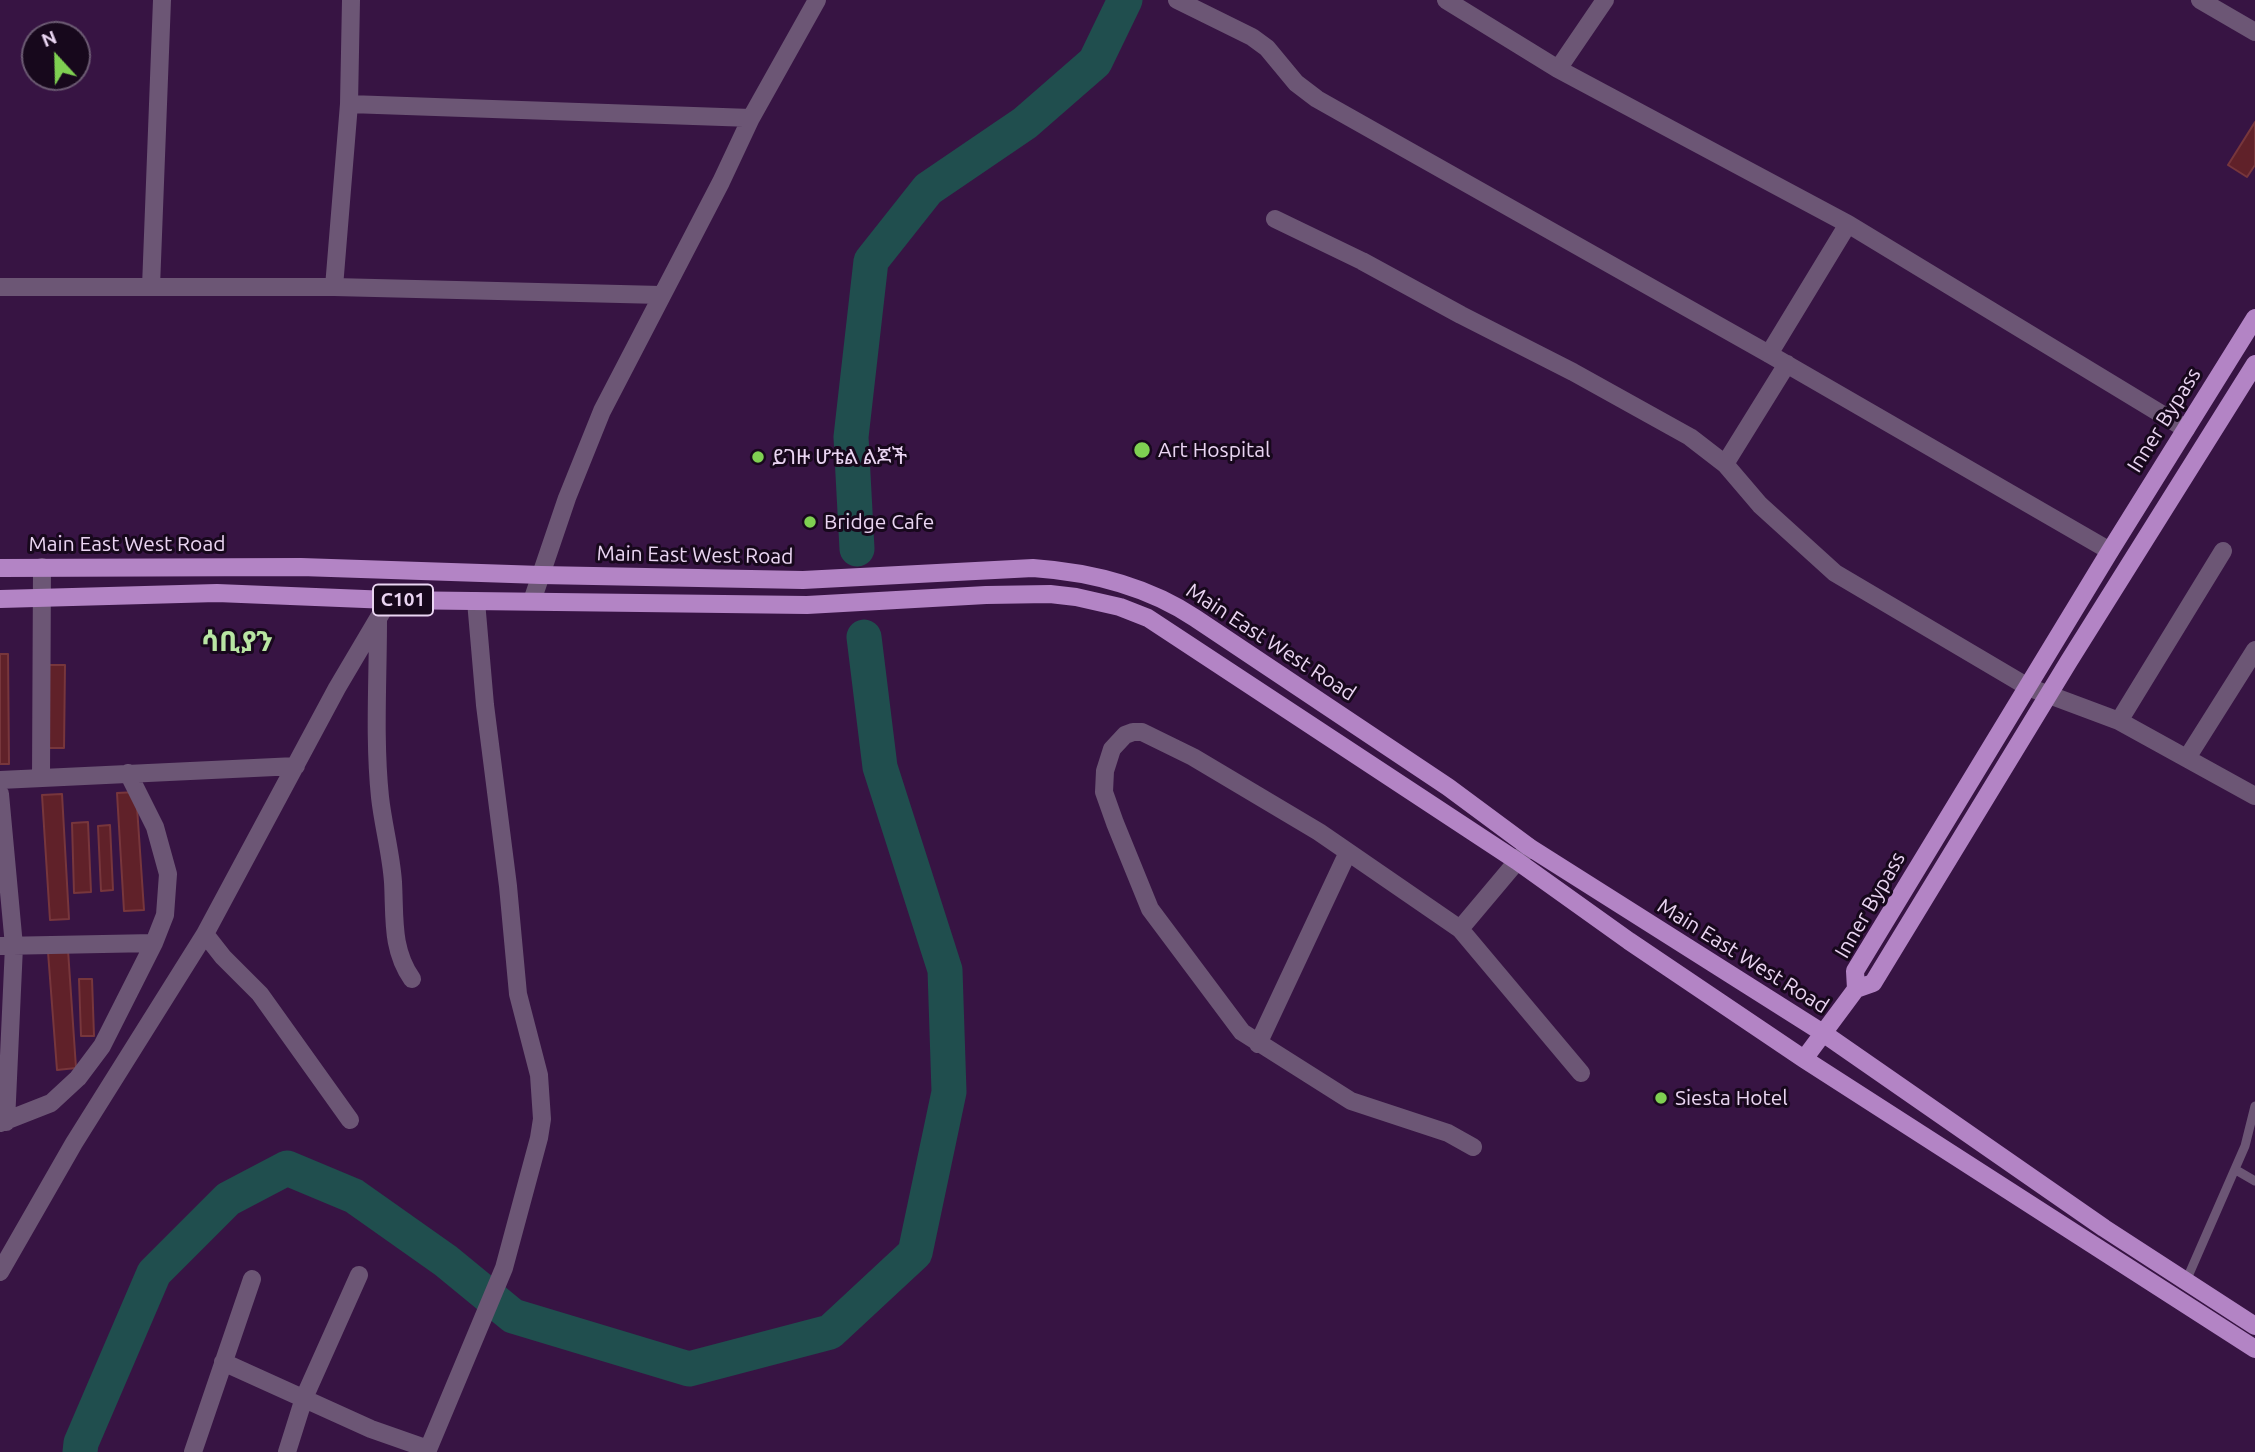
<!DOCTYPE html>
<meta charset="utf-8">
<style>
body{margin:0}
#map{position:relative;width:2255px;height:1452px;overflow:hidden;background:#371443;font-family:Ubuntu,sans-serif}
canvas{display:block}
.north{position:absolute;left:21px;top:21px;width:70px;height:70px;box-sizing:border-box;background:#17081c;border:2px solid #6b5a72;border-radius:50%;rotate:338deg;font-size:19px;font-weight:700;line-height:28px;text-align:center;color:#ead5f2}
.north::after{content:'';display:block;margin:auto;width:24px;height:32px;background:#7fd052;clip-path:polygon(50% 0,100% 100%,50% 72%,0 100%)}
</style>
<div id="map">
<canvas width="2255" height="1452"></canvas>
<div class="north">N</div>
</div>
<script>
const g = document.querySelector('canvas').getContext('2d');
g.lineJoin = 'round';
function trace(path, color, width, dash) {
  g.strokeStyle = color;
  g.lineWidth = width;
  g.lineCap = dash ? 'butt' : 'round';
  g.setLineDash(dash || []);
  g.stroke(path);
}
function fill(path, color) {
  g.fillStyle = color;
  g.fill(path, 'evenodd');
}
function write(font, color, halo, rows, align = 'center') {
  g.font = font + ' Ubuntu,"Noto Sans Ethiopic",sans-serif';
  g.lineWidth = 6;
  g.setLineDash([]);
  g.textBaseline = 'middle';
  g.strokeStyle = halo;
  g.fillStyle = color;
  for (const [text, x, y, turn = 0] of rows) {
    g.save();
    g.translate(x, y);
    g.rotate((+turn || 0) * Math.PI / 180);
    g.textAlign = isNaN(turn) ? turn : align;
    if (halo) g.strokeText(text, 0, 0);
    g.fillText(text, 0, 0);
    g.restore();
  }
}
trace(new Path2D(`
 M857,549L851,437L871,261L928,189L1025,123L1095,62L1125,0
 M80,1452L81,1443L154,1273L228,1199L287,1168L354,1196L446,1261L513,1316L689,1369L830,1332L915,1253L949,1092L945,970L880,767L864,637`), '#204e4e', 35);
const building = new Path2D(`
 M2255,122V165L2247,177L2228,165Z
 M0,654H8L9,764H0Z
 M49,665H65L64,748H48Z
 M136,792L144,910L124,911L117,793Z
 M62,794L69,919L50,920L42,795Z
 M88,822L91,892L74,893L72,823Z
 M110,825L113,890L101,891L98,826Z
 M68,950L76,1068L57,1070L48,952Z
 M79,979H92L94,1036H81Z`);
fill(building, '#602129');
trace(building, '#77363c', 2);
trace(new Path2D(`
 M2236,1170L2255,1181
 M2186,1281L2245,1146L2255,1106`), '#6c5675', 9);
trace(new Path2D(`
 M1177,0L1252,37L1267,48L1296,83L1317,99L1769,354L2110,551
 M1446,0L1558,69L1848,224L2186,429
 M2200,0L2255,32
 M1558,69L1605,0
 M349,104L751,118
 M1275,219L1362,261L1461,315L1573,372L1690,437L1725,464L1760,505L1835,573L2028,687L2119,721L2255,796
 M0,287H334L661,295
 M151,287L162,0
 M334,287L349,104L351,0
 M1769,354L1848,224
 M1725,464L1787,364
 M532,601L567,498L602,411L721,182L751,118L817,0
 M378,621C378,680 374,739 380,797C383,825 391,853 393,882C395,917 391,949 412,979
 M2119,721L2223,551
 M2187,758L2255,650
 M41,777L42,567
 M0,780L296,766
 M0,794L14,946L6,1122
 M1460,929L1529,847
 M205,934L223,957L260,994L350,1120
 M0,946L154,943
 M1258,1044L1348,852
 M0,1123L51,1103L78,1078L102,1046L154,943L165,915L168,874L155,827L128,773
 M1473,1147L1448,1133L1351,1101L1242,1032L1150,909L1115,823L1104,792L1105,771L1112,749L1125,735L1133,732H1142L1193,757L1319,832L1460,929L1581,1073
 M0,1272L74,1143L205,934L337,688L389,600
 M223,1362L371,1429L428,1449
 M193,1452L252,1279
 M287,1452L304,1398L359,1275
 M427,1452L504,1268L539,1138L542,1119L539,1075L518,994L508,886L485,705L476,601`), '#6c5675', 18);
trace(new Path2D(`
 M0,568L301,567L541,575L803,580L1033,568C1090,572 1147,586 1195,618L1448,787L1529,847L1823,1033L2104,1228L2255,1326
 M0,599L217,593L389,600L807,605L986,595L1050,594L1076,597L1120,607L1148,618L1517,861L1629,941L1804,1059L2255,1349
 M1856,989L1855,971L2110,551L2255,318
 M1856,989L1873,983L2069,661L2255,364
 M1804,1059L1856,989`), '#b384c5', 18);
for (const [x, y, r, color] of [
 [1142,450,9,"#7fd052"],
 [758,457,7,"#7fd052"],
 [810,522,7,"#7fd052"],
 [1661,1098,7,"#7fd052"]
]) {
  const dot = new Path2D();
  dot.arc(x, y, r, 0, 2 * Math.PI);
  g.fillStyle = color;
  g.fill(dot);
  trace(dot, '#17081c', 2.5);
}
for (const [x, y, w] of [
 [403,600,60]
]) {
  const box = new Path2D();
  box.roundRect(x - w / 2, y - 15.5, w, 31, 5);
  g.fillStyle = '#17081c';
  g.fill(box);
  trace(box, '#ead5f2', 2);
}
write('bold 19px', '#ead5f2', null, [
 ["C101",403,600]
]);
write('21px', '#ead5f2', '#17081c', [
 ["Inner Bypass",2164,420,-58],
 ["Main East West Road",127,544],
 ["Main East West Road",695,555,1],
 ["Main East West Road",1271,642,33],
 ["Inner Bypass",1870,905,-60],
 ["Main East West Road",1743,956,32]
]);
write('21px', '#ead5f2', '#17081c', [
 ["Art Hospital",1158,450],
 ["ይገዙ ሆቴል ልጆች",772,457],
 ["Bridge Cafe",824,522],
 ["Siesta Hotel",1675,1098]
], 'left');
write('bold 28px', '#b8e5a3', '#17081c', [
 ["ሳቢያን",237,642]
]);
</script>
